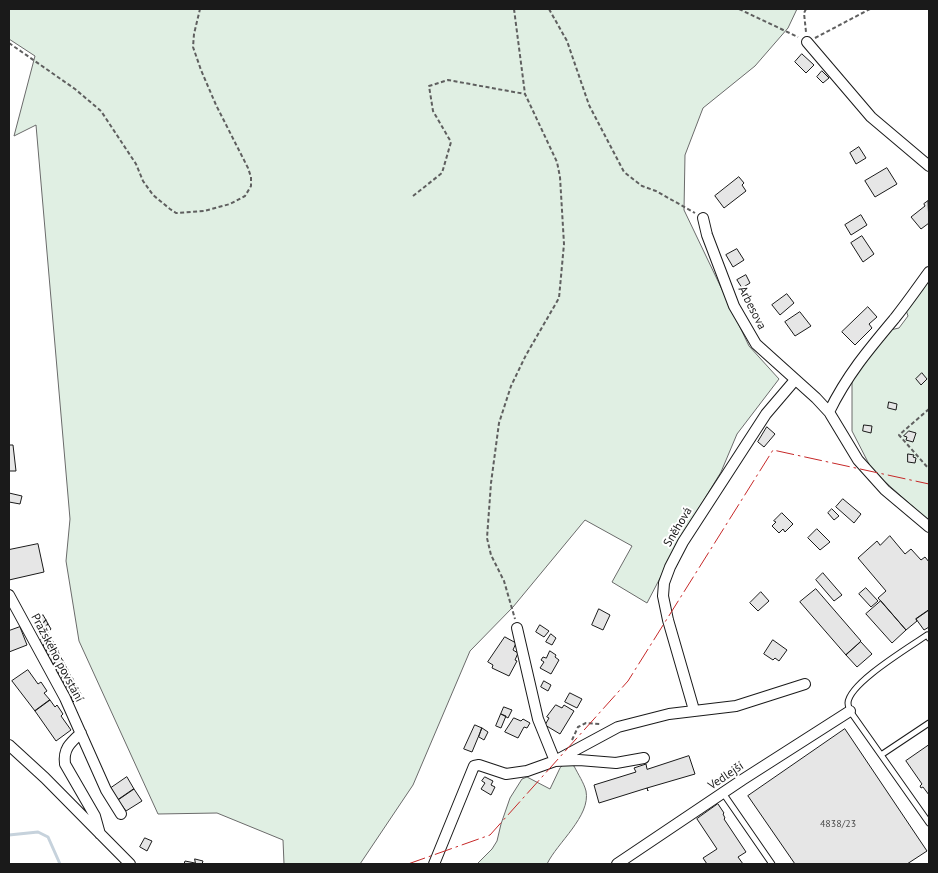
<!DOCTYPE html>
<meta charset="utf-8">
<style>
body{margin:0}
#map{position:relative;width:938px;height:873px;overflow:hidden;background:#fff;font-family:"PT Sans",sans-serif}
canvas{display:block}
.frame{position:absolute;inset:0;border:10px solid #1a1a1a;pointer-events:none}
</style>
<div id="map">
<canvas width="938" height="873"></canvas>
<div class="frame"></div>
</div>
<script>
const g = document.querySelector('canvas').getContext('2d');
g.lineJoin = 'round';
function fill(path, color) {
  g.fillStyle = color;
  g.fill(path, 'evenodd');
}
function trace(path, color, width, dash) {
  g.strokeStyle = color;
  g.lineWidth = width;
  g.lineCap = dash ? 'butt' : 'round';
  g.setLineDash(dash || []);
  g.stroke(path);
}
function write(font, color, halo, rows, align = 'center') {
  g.font = font + ' "PT Sans",sans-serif';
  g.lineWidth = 4;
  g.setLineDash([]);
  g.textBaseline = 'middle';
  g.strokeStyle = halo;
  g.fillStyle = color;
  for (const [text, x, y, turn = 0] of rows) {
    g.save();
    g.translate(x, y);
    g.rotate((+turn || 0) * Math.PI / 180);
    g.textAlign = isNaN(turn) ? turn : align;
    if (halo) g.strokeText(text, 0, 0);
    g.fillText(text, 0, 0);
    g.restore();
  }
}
const green = new Path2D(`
 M9,9H797L788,28L755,66L703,108L685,155L684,210L749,346L779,379L737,434L721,472L682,536L647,603L612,582L632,546L585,520L513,607L470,651L413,785L360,864H284L283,840L217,813L158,814L79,641L66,561L70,519L36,125L14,136L35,56L9,39Z
 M929,277V521L883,480L870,466L852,431V378L890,330L899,328L908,316L906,310Z
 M566,763L574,766C578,774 584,783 586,791C591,816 557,843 547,864H477L492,849L497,841L501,824L510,798L522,779L527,777L550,789L560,768Z`);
fill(green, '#e0efe3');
trace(green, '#6a6a6a', 1);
trace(new Path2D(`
 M9,835L38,832L48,837L60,864`), '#c6d2dc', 3);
const building = new Path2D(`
 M802,54L814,65L806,73L795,62Z
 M822,71L829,78L823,83L817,77Z
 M859,147L866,158L856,164L850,153Z
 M887,168L897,184L875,197L865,181Z
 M739,177L744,183L742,185L746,191L724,208L715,196Z
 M928,201L929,223L921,229L911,217L925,206L924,204Z
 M861,215L867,225L851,235L845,225Z
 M862,236L874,254L863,262L851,243Z
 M737,249L744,260L733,267L726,255Z
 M746,275L750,283L742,288L737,280Z
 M787,294L794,303L780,315L772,305Z
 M868,307L877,317L869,324L872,328L855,345L842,332Z
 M800,312L811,326L795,336L785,322Z
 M922,373L927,379L921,385L916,379Z
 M889,402L897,404L896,410L888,408Z
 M864,425L872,426L871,433L863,431Z
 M767,427L775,434L764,447L758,442Z
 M909,431L916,433L913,442L906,440L907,437L904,436Z
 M9,445H13L16,471H9Z
 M908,454L914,455L913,457L916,458L915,463L908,462Z
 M9,493L22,496L20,504L9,502Z
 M843,499L861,514L854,523L836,507Z
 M832,509L839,516L834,520L828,513Z
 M782,513L793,524L785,532L783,529L779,533L772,526L776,522L774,521Z
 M817,529L830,542L820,550L808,538Z
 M890,536L905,554L911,549L921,560L925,557L929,562V610L916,619L917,621L906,630L878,598L886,591L858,558L877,541L880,545Z
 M38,544L44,572L9,580V550Z
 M823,573L842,595L834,601L816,580Z
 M866,588L878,601L871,607L859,594Z
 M816,589L861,641L846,655L800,602Z
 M761,592L769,601L758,611L750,603Z
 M881,601L906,630L892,643L866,614Z
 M599,609L610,615L603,630L592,625Z
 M929,610V627L924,630L916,619Z
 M43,615L46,620L38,629L35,625Z
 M46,620L48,624L40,634L38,629Z
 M48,624L51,629L43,638L40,634Z
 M540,625L549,631L544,637L536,632Z
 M20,627L27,645L9,652V631Z
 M48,632L50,637L43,646L40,641Z
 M551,634L556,638L552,645L546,642Z
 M50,637L53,642L46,651L43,646Z
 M505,637L516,643L513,650L518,653L515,660L517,661L509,676L492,668L493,665L488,662Z
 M773,640L787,650L779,661L775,658L773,660L764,654Z
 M53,642L56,647L48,656L46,651Z
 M861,642L872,654L857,667L846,655Z
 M56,647L58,651L51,660L48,656Z
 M58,651L60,656L53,665L51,660Z
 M550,651L556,655L555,657L559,660L551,674L540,668L544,662L541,660L543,657L546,658Z
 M60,656L63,661L56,670L53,665Z
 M63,661L65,665L58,674L56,670Z
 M65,665L68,670L61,679L58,674Z
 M28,670L38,684L41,682L47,691L44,693L50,700L35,711L12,681Z
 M68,670L70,675L63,683L61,679Z
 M70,675L73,679L66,688L63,683Z
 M73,679L75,684L68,693L66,688Z
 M544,681L551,685L548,691L541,687Z
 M75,684L78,689L71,698L68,693Z
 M78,689L81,694L73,702L71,698Z
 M570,693L582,699L577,708L565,702Z
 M50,700L55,707L57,705L63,714L61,716L71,730L56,741L35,711Z
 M556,705L562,708L564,705L574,711L560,734L545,725L549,718L547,717Z
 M504,707L512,710L508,718L501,714Z
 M501,714L506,716L501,728L496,726Z
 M514,718L521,721L523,719L530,723L527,728L524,727L518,738L505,732Z
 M475,725L482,728L472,752L464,749Z
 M482,728L488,732L484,740L479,737Z
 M845,729L927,851L907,864H795L748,796Z
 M929,745V795L923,787L921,788L920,786L922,784L906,761Z
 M689,756L695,774L647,788L648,791L647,788L599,803L594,785L636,772L634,768L646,764L647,769Z
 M127,777L134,789L118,800L111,788Z
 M485,777L493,781L491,785L495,787L491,795L481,789L485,783L482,781Z
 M134,789L142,801L126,811L118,800Z
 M718,804L724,813L723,814L725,818L724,819L746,852L738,857L743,864H707L703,858L717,849L697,819Z
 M145,838L152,841L147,851L140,847Z
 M195,859L203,861L202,864H184L185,861L195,863Z`);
fill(building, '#e6e6e6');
trace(building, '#1a1a1a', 1);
const service = new Path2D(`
 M929,638L927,635C910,647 849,683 848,703C848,706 849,708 850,711L929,823
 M881,755L929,723
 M723,793L772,864`);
const minor = new Path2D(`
 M807,42L871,117L929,166
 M703,218L707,235L734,306L756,344L816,398L829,412L858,460L885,490L929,527
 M829,412C847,375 869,349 895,318C907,303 918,287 929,272
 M9,595L65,698L106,790L121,814
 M517,628L538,719L555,761L579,760L616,763L644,758
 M694,710L668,620L663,596L664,583L670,567L683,542L766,414L795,380
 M81,733C70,743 63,749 65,764L95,816L100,834
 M9,745L45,778L130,864
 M434,864L474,766L479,765L506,774L527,771L555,761L618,727L669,714L736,706L805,684
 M617,864L742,780L850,711`);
trace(service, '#1a1a1a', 7);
trace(minor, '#1a1a1a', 12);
trace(new Path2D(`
 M514,9L525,94L557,162L560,177L564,244L559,298L526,355L511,386L499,423L491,483L487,538L491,555L504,581L515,619
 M549,9L567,41L589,105L624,172L642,186L656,191L695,213
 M739,9L798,37
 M806,9L804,13L806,32
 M815,38L870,9
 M9,43L75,89L101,111L136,164L143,181L153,195L170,209L176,213L204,211L230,204L245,196L251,186V177L248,168L216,105L201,70L193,47L194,34L200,9
 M413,196L442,173L451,142L433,111L429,86L448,80L525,94
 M929,409L899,435L929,469
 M572,740L578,727L586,723L600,724`), '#5f5f5f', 2, [4, 2.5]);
trace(service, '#fff', 5);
trace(minor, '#fff', 10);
trace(new Path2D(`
 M408,864L490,835L628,681L773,450L929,484`), '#c62828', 1, [18, 4, 2.5, 4]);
write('10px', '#4d4d4d', null, [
 ["4838/23",838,824]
]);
write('12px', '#1a1a1a', '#fff', [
 ["Arbesova",752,308,63],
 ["Sněhová",678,527,-59],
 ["Pražského povstání",57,658,62],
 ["Vedlejší",726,776,-34]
]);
</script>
